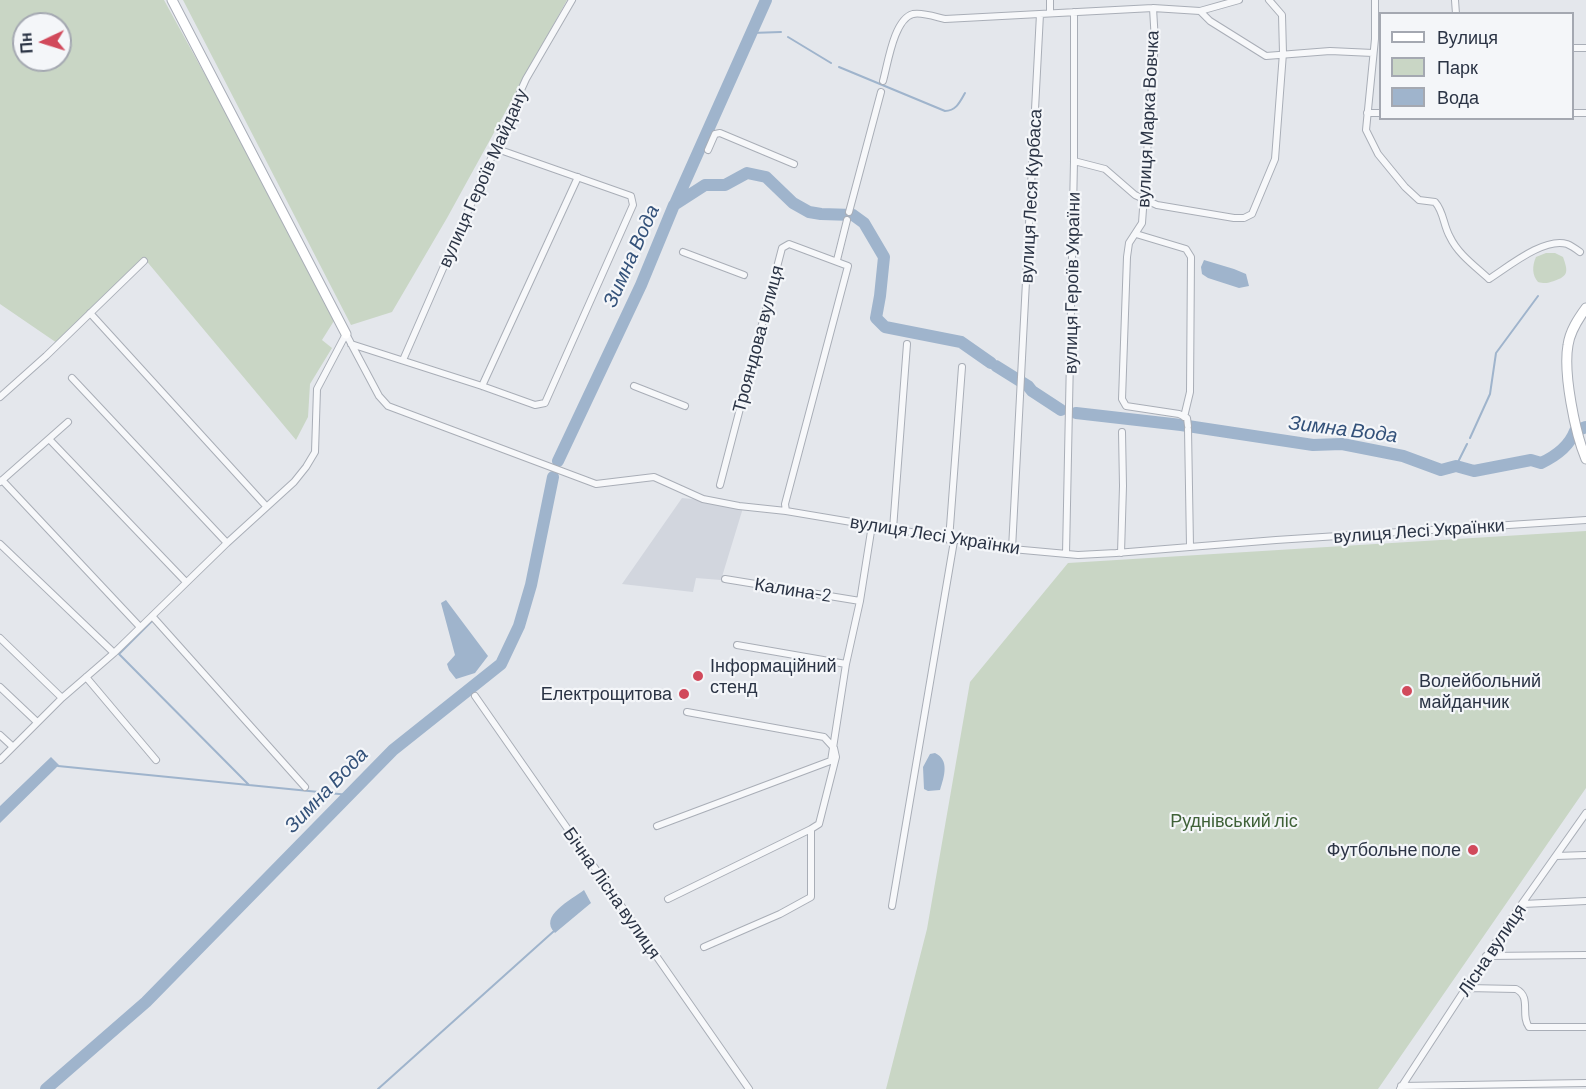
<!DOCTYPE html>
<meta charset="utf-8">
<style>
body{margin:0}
#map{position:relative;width:1586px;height:1089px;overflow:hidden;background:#e4e7ec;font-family:Barlow,sans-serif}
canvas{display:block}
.legend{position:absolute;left:1379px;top:12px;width:195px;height:108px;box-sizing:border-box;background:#f4f6f9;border:2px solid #a4a8b1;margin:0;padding:8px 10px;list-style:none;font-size:18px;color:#2b3445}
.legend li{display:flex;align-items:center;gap:12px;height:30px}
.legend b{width:30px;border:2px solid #a4a8b1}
.north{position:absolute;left:12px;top:12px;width:60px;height:60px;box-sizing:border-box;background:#f4f6f9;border:2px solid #a4a8b1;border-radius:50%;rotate:266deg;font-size:16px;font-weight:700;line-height:24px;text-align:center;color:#2b3445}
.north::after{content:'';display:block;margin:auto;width:21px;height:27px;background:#d1495b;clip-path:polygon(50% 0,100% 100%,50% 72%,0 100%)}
</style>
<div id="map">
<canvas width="1586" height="1089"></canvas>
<ul class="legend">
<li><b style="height:8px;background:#fff"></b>Вулиця</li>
<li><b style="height:16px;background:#c9d6c5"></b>Парк</li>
<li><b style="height:16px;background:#9fb4cc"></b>Вода</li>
</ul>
<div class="north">Пн</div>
</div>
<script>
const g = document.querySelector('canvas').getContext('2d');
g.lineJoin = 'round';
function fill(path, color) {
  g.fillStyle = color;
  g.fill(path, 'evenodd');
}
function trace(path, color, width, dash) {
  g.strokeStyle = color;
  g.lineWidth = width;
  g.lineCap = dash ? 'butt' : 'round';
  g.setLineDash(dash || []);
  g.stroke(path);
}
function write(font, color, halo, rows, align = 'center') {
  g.font = font + ' Barlow,sans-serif';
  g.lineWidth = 4.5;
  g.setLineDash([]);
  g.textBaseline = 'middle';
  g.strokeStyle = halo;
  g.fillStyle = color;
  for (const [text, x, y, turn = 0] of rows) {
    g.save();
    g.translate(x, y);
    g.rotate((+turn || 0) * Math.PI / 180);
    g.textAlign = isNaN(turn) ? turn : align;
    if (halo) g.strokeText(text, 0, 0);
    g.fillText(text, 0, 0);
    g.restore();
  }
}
fill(new Path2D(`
 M682,498L713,501L743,508L721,580L696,578L693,592L622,584Z`), '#d2d6de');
fill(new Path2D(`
 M0,0H164L337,316L322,340L332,348L310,384L308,417L296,440L144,258L57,343L0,304ZM24,24H60V60H24Z
 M183,0H567L447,218L392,312L351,325Z
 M1546,253H1555L1563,257C1568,271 1569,276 1554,281C1548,283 1545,284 1538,282C1532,275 1532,266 1536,257Z
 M1586,531V788L1378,1089H886L927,929L970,682L1068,563Z`), '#c9d6c5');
fill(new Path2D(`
 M1204,260L1234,269L1246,274L1249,286L1239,288L1208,278L1202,274L1201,267Z
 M446,600L488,656L475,673L456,679L449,670L447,664L455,655L441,603Z
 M935,753C950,760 944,777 940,790L928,791L924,789L923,767L930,754Z
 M51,757L59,765L0,823V806Z
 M584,890L591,903L555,933C538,916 571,900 584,890Z`), '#9fb4cc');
trace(new Path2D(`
 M751,33L781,32
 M788,37L831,63
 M839,67L945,111C956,111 960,102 965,93
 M1470,438L1490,394L1496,353L1538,296
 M1456,466L1467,444
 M152,621L119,654L249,785
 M58,766L349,795
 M378,1089L554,931`), '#9fb4cc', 2);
trace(new Path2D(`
 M675,204L766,0
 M996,366L1028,386L1032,391L1061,410
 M1076,413L1181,425L1313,445L1342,444L1403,456L1441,470L1456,466L1474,471L1531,460L1541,463C1556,456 1569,447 1575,431L1586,427
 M558,461L641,285L674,205L705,185H725L747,173L766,177L793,203L809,212L821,214L853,215L864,223L884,257L880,296L876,318L885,327L961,342L991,363
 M46,1089L146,1002L393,750L501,664L519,626L531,585L553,477`), '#9fb4cc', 12);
const street = new Path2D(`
 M1375,0V39L1366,130L1378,154L1405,187L1419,200L1435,202C1444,212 1443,225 1450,237C1458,254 1475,266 1489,279C1508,267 1544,237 1567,244C1572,246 1576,249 1580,252
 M1455,0L1456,14
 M1153,8L1155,42L1142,223L1129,243L1127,257L1122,399L1126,406L1179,414L1187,418L1188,426
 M1200,11L1239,0
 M1050,13V0
 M1572,48H1586
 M883,81C888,63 894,19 913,14C922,12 936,17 945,19L1153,8L1200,11L1210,21L1266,56L1330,51L1373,53
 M1367,113H1380
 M1572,113H1586
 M708,150L715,134L720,133L794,164
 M1074,161L1105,169L1135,195L1157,205L1234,218H1244L1252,214L1275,159L1283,53L1282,15L1269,0
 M849,212L881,92
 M1136,234L1186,249L1191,257L1190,392L1184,417
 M683,252L744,275
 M837,260L847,220
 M90,313L266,506
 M346,334L379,396L388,406L596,484L654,477L703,499L739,506L786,511L1012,549L1078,555L1116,553L1276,540L1586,520
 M351,344L482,386L535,405L545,403L633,205L631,196L503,151H495
 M403,360L517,99L526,79L572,0
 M72,378L227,543
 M482,386L578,177
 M634,386L685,406
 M0,397L46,356L144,261
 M1188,429L1190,546
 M49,439L186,582
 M2,480L140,627
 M0,482L68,422
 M720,485L782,248L789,244L848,266L785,504L786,511
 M893,529L907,344
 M949,540L962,367
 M0,544L114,653
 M1012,549L1040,14
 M1121,553L1123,486L1122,432
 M1066,554L1074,161V12
 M725,579L860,601
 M152,616L305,787
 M0,638L62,698
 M737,645L846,664
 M86,677L156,760
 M0,687L37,722
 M475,696L749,1089
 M687,712L824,737L834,748L836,757L819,824L811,829V897L780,914L704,947
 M0,735L12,746
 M0,760L62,698L114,653L227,543L294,482L306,467L315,452L317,389L346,334
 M831,761L846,664L860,601L872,525
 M657,826L833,760
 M1556,856L1586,855
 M668,899L811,829
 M1523,904L1586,901
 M892,906L954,541
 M1486,956L1586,955
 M1467,988L1516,989C1532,997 1520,1015 1529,1027H1586
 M1401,1086L1586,1083
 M1400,1089L1509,922L1586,813`);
const secondary = new Path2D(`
 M172,0L346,334
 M1586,308C1578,319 1570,331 1568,345C1563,373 1575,433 1586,459`);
trace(street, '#a9aeb7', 8);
trace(secondary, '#a9aeb7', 11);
trace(street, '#f7f8fa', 6);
trace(secondary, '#fff', 9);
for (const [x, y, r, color] of [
 [698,676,6,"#d1495b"],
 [1407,691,6,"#d1495b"],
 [684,694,6,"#d1495b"],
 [1473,850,6,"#d1495b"]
]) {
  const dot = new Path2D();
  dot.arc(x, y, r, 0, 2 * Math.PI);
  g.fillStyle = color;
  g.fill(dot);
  trace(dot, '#f4f6f9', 2);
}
write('18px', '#2b3445', '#f4f6f9', [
 ["вулиця Марка Вовчка",1148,119,-87],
 ["вулиця Героїв Майдану",483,178,-66],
 ["вулиця Леся Курбаса",1031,196,-87],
 ["вулиця Героїв України",1072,283,-89],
 ["Трояндова вулиця",758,339,-75],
 ["вулиця Лесі Українки",1419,531,-4],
 ["вулиця Лесі Українки",935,535,9],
 ["Калина-2",793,590,9],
 ["Бічна Лісна вулиця",612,893,55],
 ["Лісна вулиця",1492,950,-56]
]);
write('18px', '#2b3445', '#f4f6f9', [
 ["Інформаційний",710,666],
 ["стенд",710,687],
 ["Волейбольний",1419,681],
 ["майданчик",1419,702],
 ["Електрощитова",672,694,"right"],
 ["Футбольне поле",1461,850,"right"]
], 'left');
write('18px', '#3f6138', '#f4f6f9', [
 ["Руднівський ліс",1234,821]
]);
write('italic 20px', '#34527a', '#f4f6f9', [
 ["Зимна Вода",631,256,-66],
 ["Зимна Вода",1343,429,7],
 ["Зимна Вода",326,790,-46]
]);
</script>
